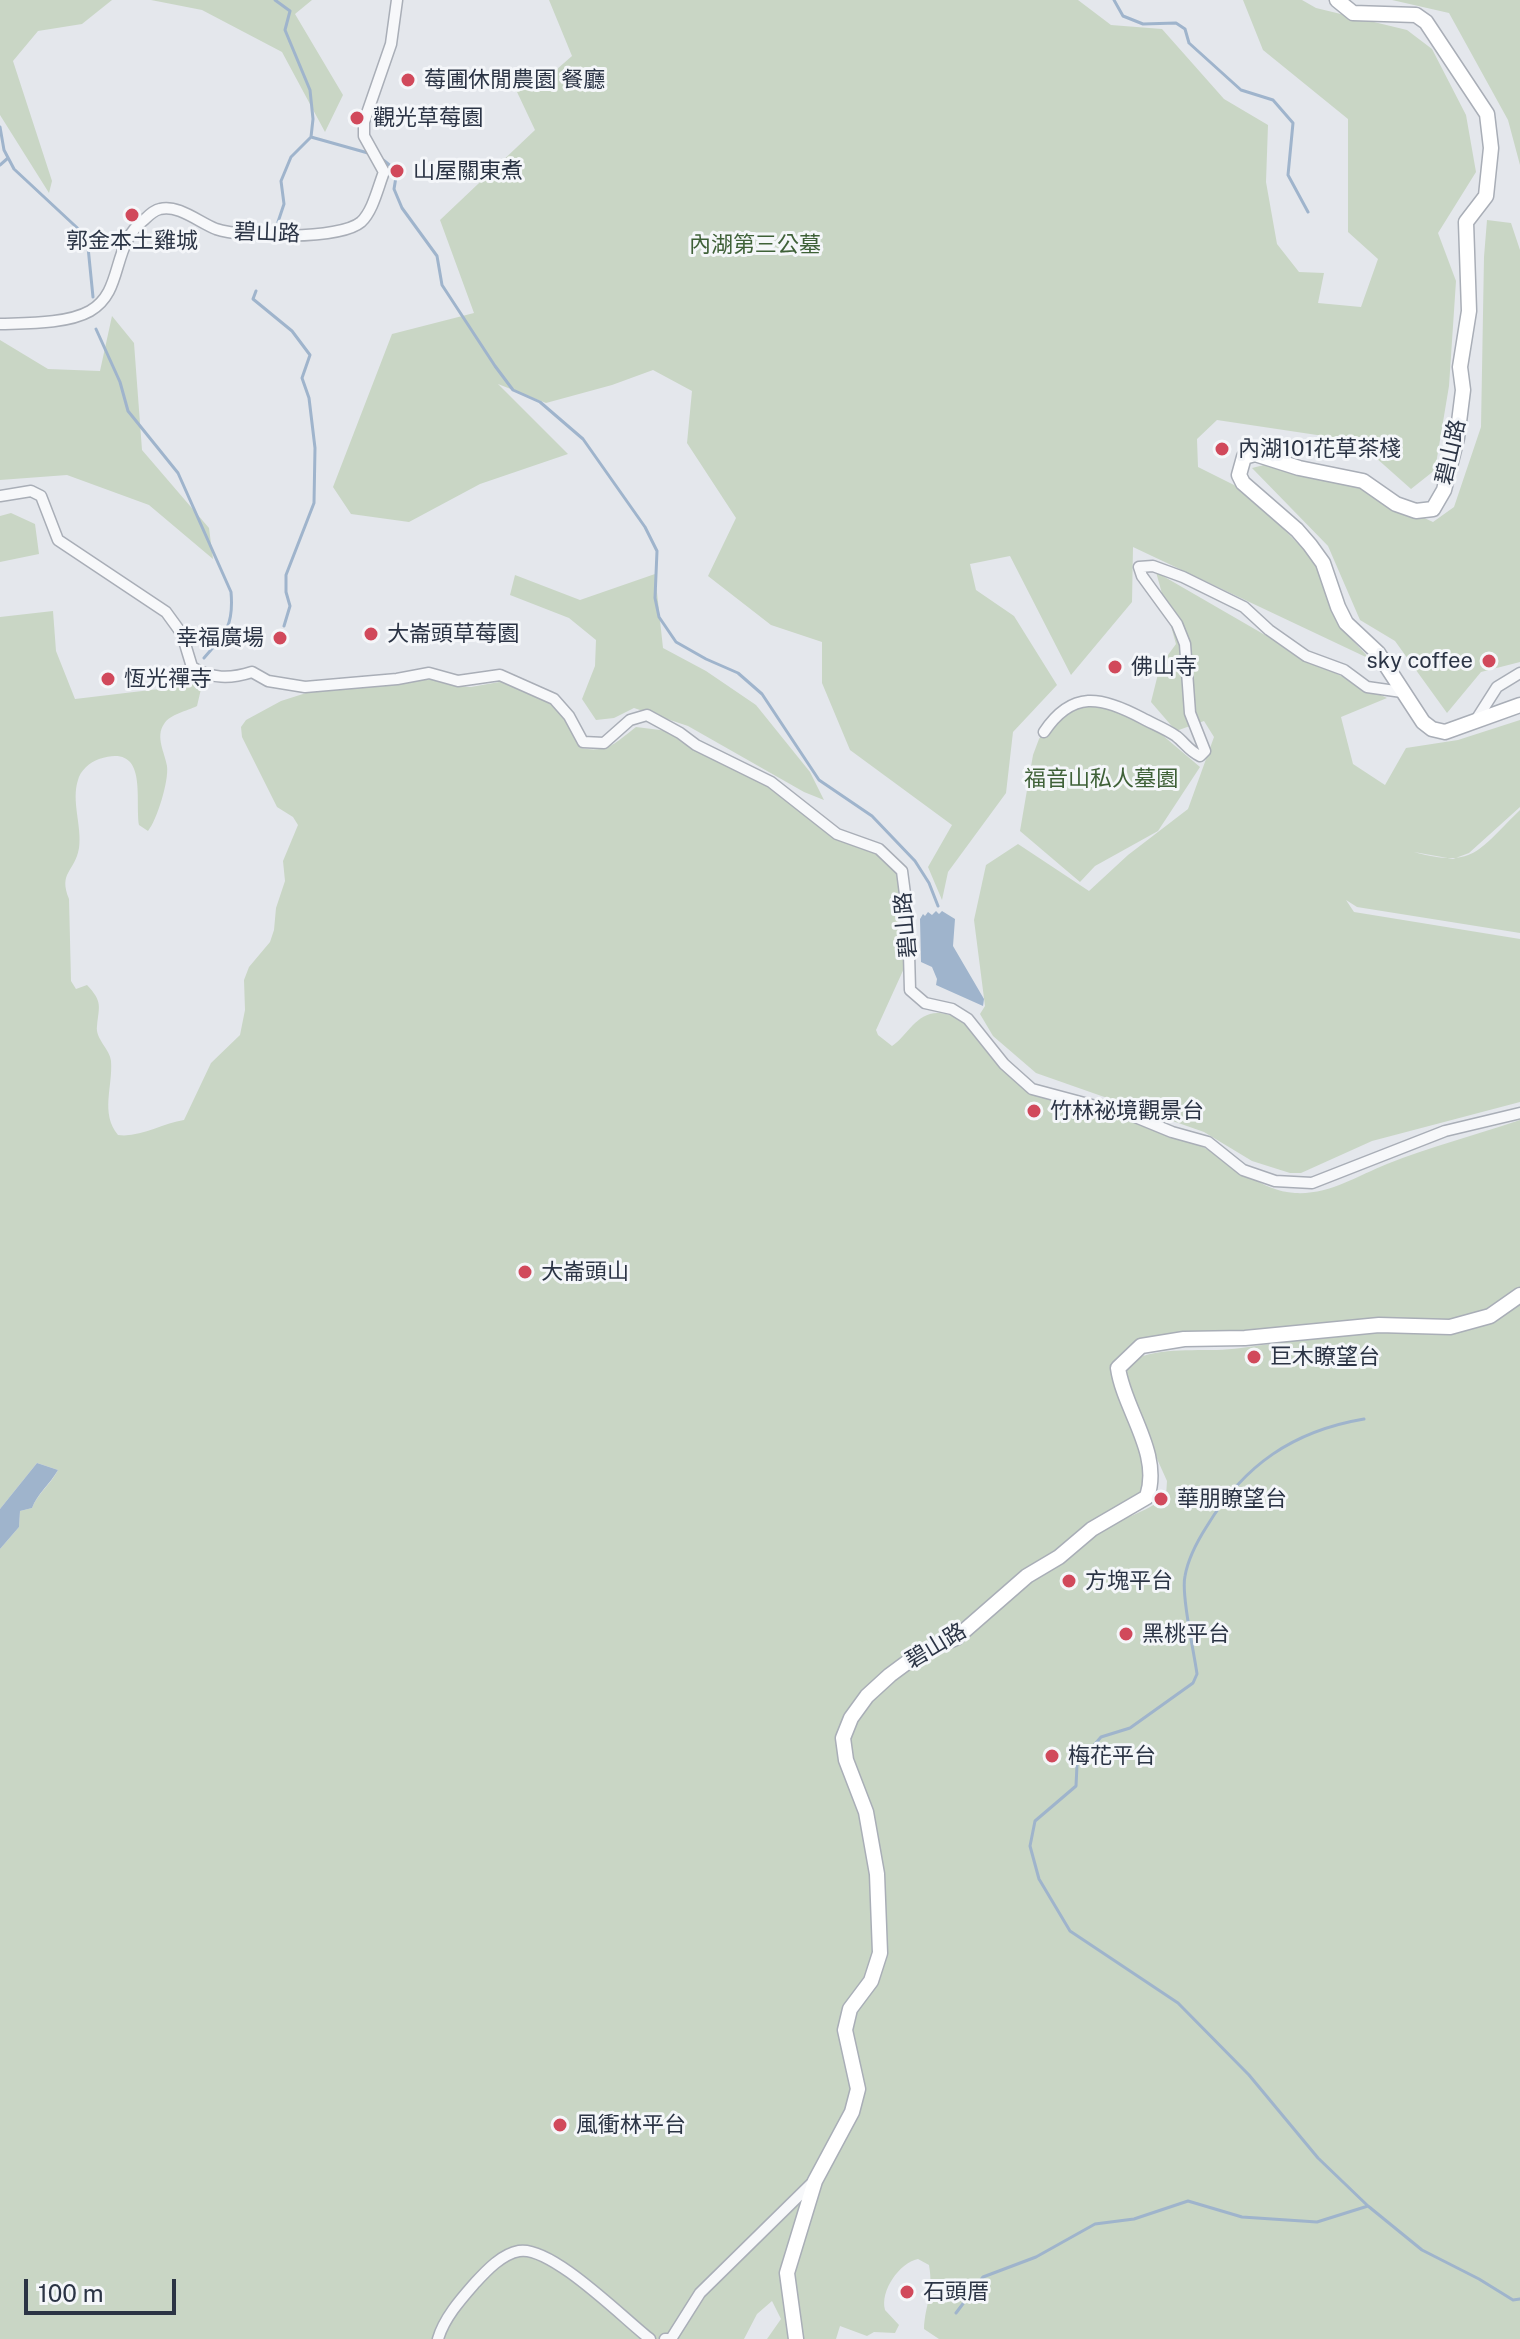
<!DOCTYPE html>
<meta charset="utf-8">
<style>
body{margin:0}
#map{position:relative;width:1520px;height:2339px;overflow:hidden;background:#e4e7ec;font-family:"Public Sans",sans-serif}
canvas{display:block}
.scale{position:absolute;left:24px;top:2279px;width:152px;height:36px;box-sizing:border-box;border:4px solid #2b3445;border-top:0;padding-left:10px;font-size:24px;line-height:28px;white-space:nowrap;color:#2b3445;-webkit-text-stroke:6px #f4f6f9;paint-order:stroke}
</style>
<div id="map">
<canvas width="1520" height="2339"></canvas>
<div class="scale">100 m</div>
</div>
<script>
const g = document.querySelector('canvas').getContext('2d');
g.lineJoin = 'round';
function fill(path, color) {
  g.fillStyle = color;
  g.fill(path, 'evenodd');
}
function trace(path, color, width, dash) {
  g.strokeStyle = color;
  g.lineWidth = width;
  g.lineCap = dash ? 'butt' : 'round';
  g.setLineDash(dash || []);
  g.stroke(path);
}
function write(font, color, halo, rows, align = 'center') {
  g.font = font + ' "Public Sans","Noto Sans TC",sans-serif';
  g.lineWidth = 6;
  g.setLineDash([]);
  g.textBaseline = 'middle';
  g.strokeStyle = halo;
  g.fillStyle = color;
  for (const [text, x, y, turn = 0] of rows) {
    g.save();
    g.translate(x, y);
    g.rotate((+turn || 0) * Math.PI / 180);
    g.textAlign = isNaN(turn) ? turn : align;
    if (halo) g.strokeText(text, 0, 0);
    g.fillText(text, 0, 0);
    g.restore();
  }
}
fill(new Path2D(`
 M0,0H112L82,24L38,31L13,61L52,181L49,193L0,115Z
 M151,0H312L295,14L343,95L325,132L282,52L202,10Z
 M549,0H1078L1111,25L1162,29L1224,99L1268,125L1266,182L1277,244L1299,272L1324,273L1318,303L1361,307L1378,259L1348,232V119L1263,50L1243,0H1302L1316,8L1407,30L1432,49L1466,115L1476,172L1438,233L1456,281L1449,386L1435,470L1411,489L1357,441L1217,420L1197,439L1198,467L1246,491L1323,569L1339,626L1370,659L1133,547L1132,602L1071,675L1010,556L970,564L976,590L1014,616L1057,685L1013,732L1006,793L948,872L942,900L928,867L952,825L850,750L822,683V642L771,625L708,576L736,518L687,443L692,391L653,370L612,385L546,403L498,384L568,454L480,484L409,522L351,514L333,487L392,334L474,313L440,220L535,130L509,75L556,70L572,56Z
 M1392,0H1520V165L1508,120L1449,13Z
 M1487,220L1511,223L1520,250V662L1481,672L1447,713L1395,641L1360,620L1328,546L1252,468L1272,463L1357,487L1433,522L1454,507L1481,427L1484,257Z
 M112,316L134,343L142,450L209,528L213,559L149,505L67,475L0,480V340L48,369L100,371Z
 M11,513L35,524L39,554L0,562V516Z
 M1156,572L1310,661L1387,698L1341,717L1353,764L1385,785L1406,748L1458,740L1520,720V807L1469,853L1453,859L1414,852C1475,869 1479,849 1520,810V933L1357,907L1346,900L1354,912L1520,939V1102L1372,1141L1301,1173H1290L1252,1161L1204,1132L1036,1073L993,1036L980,1014L985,1006L974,920L986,865L1018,844L1089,891L1128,855L1188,809L1214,737L1204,721L1176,731L1151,702L1160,666L1176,644Z
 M655,574L663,648L706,671L756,705L810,772L824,800L804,792L688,726L634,708L614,718L596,720L582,699L595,666L596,640L569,618L510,595L515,575L580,600Z
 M53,611L56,651L75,699L176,687L190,680L201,689L197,706C187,711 170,714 164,724C155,737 165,753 167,766C169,781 157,820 148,831L139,825C135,795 148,743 99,759C90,762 80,771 78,780C71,801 82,826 79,848C75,872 58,872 69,899L71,981L76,989L87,985C103,1002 99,1006 97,1026C95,1039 110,1049 111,1061C113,1087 100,1113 118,1135C140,1138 163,1123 184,1120L211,1063L240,1035L245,1010L244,980L249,967L270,942L274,930L276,908L285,881L283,861L298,825L293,817L277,807L242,737L241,727L246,720L281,701L328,686L378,685L432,679L455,686L471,687L505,681L556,706L566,717L580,748C608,753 614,744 636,727L668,731L696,749L723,764L746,772L774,788L838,838L877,851L895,869L899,876L906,964L876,1030L878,1035L892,1046C908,1035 917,1011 940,1013C972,1015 997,1063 1021,1083C1047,1104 1086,1106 1118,1115C1148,1124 1180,1136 1209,1150C1238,1165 1260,1191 1295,1193C1329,1195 1357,1176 1387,1164C1430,1147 1476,1135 1520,1120V1290L1481,1315L1446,1324L1390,1322L1143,1341C1130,1348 1116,1361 1113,1376C1122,1405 1159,1468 1141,1496L1087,1527L1059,1551L1021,1575L962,1629L948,1637L916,1650L903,1660L874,1685L845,1721L839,1741L841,1762L859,1809L872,1874L875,1952L864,1982L844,2010L842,2033L854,2089L836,2135L839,2137C863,2110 864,2087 855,2053C852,2044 848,2033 849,2024C853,2005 871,1995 878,1978C892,1945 879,1858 870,1822C864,1793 836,1753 851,1724C862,1703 898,1667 920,1657C935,1651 950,1646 964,1637C985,1624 999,1604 1019,1589C1030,1581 1043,1575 1054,1567C1069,1556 1082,1542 1097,1532C1120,1518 1145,1514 1166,1496L1167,1481L1127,1392L1124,1371C1130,1364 1135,1359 1143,1356C1176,1346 1208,1353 1241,1348C1294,1341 1346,1333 1400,1331C1424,1330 1449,1335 1473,1329C1491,1325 1506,1312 1520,1301V2339H939L924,2329C925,2304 934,2294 929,2265L918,2259C899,2263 880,2291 885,2310L899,2325L895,2333L874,2332L867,2336L840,2326L836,2339H767L781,2319L772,2301L757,2314L744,2339H0V1549L19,1527L20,1511L32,1508C37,1494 51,1484 58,1470L37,1463L0,1509V617Z
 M1103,704L1141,717L1200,767L1158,831L1095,866L1080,882L1020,831L1033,755L1039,739L1056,711Z`), '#c9d6c5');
fill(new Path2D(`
 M936,911L939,914L942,911L955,919L953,946L984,999L983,1006L936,985L937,979L932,967L921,962L920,919L923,914L925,916L928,912L932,915Z
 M37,1463L58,1470C50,1484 37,1494 32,1508L20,1511L19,1527L0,1549V1509Z`), '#9fb4cc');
trace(new Path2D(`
 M275,0L290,11L285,30L310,90L313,119L311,137L291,157L281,181L284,204L278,222
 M1114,0L1123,16L1143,24L1176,23L1185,29L1189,43L1241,90L1273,100L1293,123L1288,175L1308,212
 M0,127L4,150L14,169L87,237L93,297
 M311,137L368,153
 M382,159L397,171L394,189L402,208L437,256L442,285L495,366L513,390L540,402L583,439L645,527L657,551L655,598L659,617L676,642L706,659L738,673L762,694L819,780L872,816L915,861L929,883L938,906
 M0,165L8,158
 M256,291L253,299L292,331L310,355L302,378L309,398L315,448L314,503L286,575V592L290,606L284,626
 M96,329L120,382L128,411L178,473L231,592C234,626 225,634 204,658
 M1364,1419C1293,1431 1244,1465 1207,1526C1198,1540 1188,1559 1185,1576C1181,1594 1194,1652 1197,1674L1193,1683L1130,1728L1101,1737L1077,1765L1076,1786L1035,1821L1030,1846L1039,1879L1070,1931L1178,2003L1249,2075L1318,2158L1368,2206
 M956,2313L983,2277L1036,2257L1095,2224L1134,2219L1188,2201L1242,2217L1317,2222L1368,2206L1422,2250L1479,2279L1513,2300L1520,2299`), '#9fb4cc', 3);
const street = new Path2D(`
 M0,324C26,323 67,324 90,311C125,291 110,245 145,219C149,215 155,210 160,209C178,204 200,223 216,229C242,238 340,240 361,222C373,211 378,187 384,172L364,136V122L391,44L397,0
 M0,496L31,491L41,496L58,540L166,612L182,634L192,667C212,679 230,679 252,672L268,681L305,687L397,679L429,673L458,681L500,675L554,699L569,716L583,742L604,743L630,720L647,715L680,733L696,745L771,782L837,834L879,849L902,871L908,917L910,990L925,1003L952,1009L968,1019L1004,1064L1032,1089L1133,1116L1172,1132L1208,1142L1243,1170L1275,1181L1312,1183L1445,1131L1520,1113
 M1476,720L1497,687L1520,673
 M1044,732C1072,690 1101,696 1142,718C1153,724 1166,729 1176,736C1185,743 1189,751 1200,756L1205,751L1190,713L1185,644L1177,624L1142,576L1139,567L1153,566L1183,577L1244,607L1269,630L1306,656L1344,670L1367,687L1402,692
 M438,2339C444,2318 461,2299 475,2283C487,2270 502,2254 519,2251C551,2245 623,2318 650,2339
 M665,2339H671L700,2293L813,2182`);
const secondary = new Path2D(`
 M1337,0L1353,13L1416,15L1426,22L1487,114L1491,148L1486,196L1466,222L1469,311L1460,367L1463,390L1457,438L1444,490L1433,509L1416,511L1396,504L1363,481L1299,468L1255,454L1244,457L1239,475L1243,483L1297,530L1310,545L1323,563L1338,607L1346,623L1378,653L1423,722L1432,729L1445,732L1520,705
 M796,2339L787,2273L815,2181L852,2112L858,2089L845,2030L850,2009L871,1981L880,1953L877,1874L866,1812L846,1760L843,1738L851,1718L867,1696L890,1675L917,1655L956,1638L1027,1576L1059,1557L1092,1529L1147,1497C1162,1453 1124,1410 1118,1368L1141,1346L1184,1339L1245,1338L1379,1325L1450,1327L1490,1316L1520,1295`);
trace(street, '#a9aeb7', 13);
trace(secondary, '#a9aeb7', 17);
trace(street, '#f7f8fa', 10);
trace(secondary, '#fff', 14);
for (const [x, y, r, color] of [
 [408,80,8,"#d1495b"],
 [357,118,8,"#d1495b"],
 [397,171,8,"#d1495b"],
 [132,215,8,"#d1495b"],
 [1222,449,8,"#d1495b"],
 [371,634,8,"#d1495b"],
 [280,638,8,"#d1495b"],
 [1489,661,8,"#d1495b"],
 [1115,667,8,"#d1495b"],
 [108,679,8,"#d1495b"],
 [1034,1111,8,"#d1495b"],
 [525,1272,8,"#d1495b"],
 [1254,1357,8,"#d1495b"],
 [1161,1499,8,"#d1495b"],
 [1069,1581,8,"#d1495b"],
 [1126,1634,8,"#d1495b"],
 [1052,1756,8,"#d1495b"],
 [560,2125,8,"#d1495b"],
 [907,2292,8,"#d1495b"]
]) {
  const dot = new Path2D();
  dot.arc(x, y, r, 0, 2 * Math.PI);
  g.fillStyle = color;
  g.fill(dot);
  trace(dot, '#f4f6f9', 3);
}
write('22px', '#2b3445', '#f4f6f9', [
 ["莓圃休閒農園 餐廳",424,80],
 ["觀光草莓園",373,118],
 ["山屋關東煮",413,171],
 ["郭金本土雞城",132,241,"center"],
 ["內湖101花草茶棧",1238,449],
 ["大崙頭草莓園",387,634],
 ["幸福廣場",264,638,"right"],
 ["sky coffee",1473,661,"right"],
 ["佛山寺",1131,667],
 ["恆光禪寺",124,679],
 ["竹林祕境觀景台",1050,1111],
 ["大崙頭山",541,1272],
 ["巨木瞭望台",1270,1357],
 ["華朋瞭望台",1177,1499],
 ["方塊平台",1085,1581],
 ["黑桃平台",1142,1634],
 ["梅花平台",1068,1756],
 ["風衝林平台",576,2125],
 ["石頭厝",923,2292]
], 'left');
write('22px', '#2b3445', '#f4f6f9', [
 ["碧山路",267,233,2],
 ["碧山路",1451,452,-77],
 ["碧山路",906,925,-95],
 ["碧山路",936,1646,-31]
]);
write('22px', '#3f6138', '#f4f6f9', [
 ["內湖第三公墓",755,245],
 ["福音山私人墓園",1101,779]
]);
</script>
